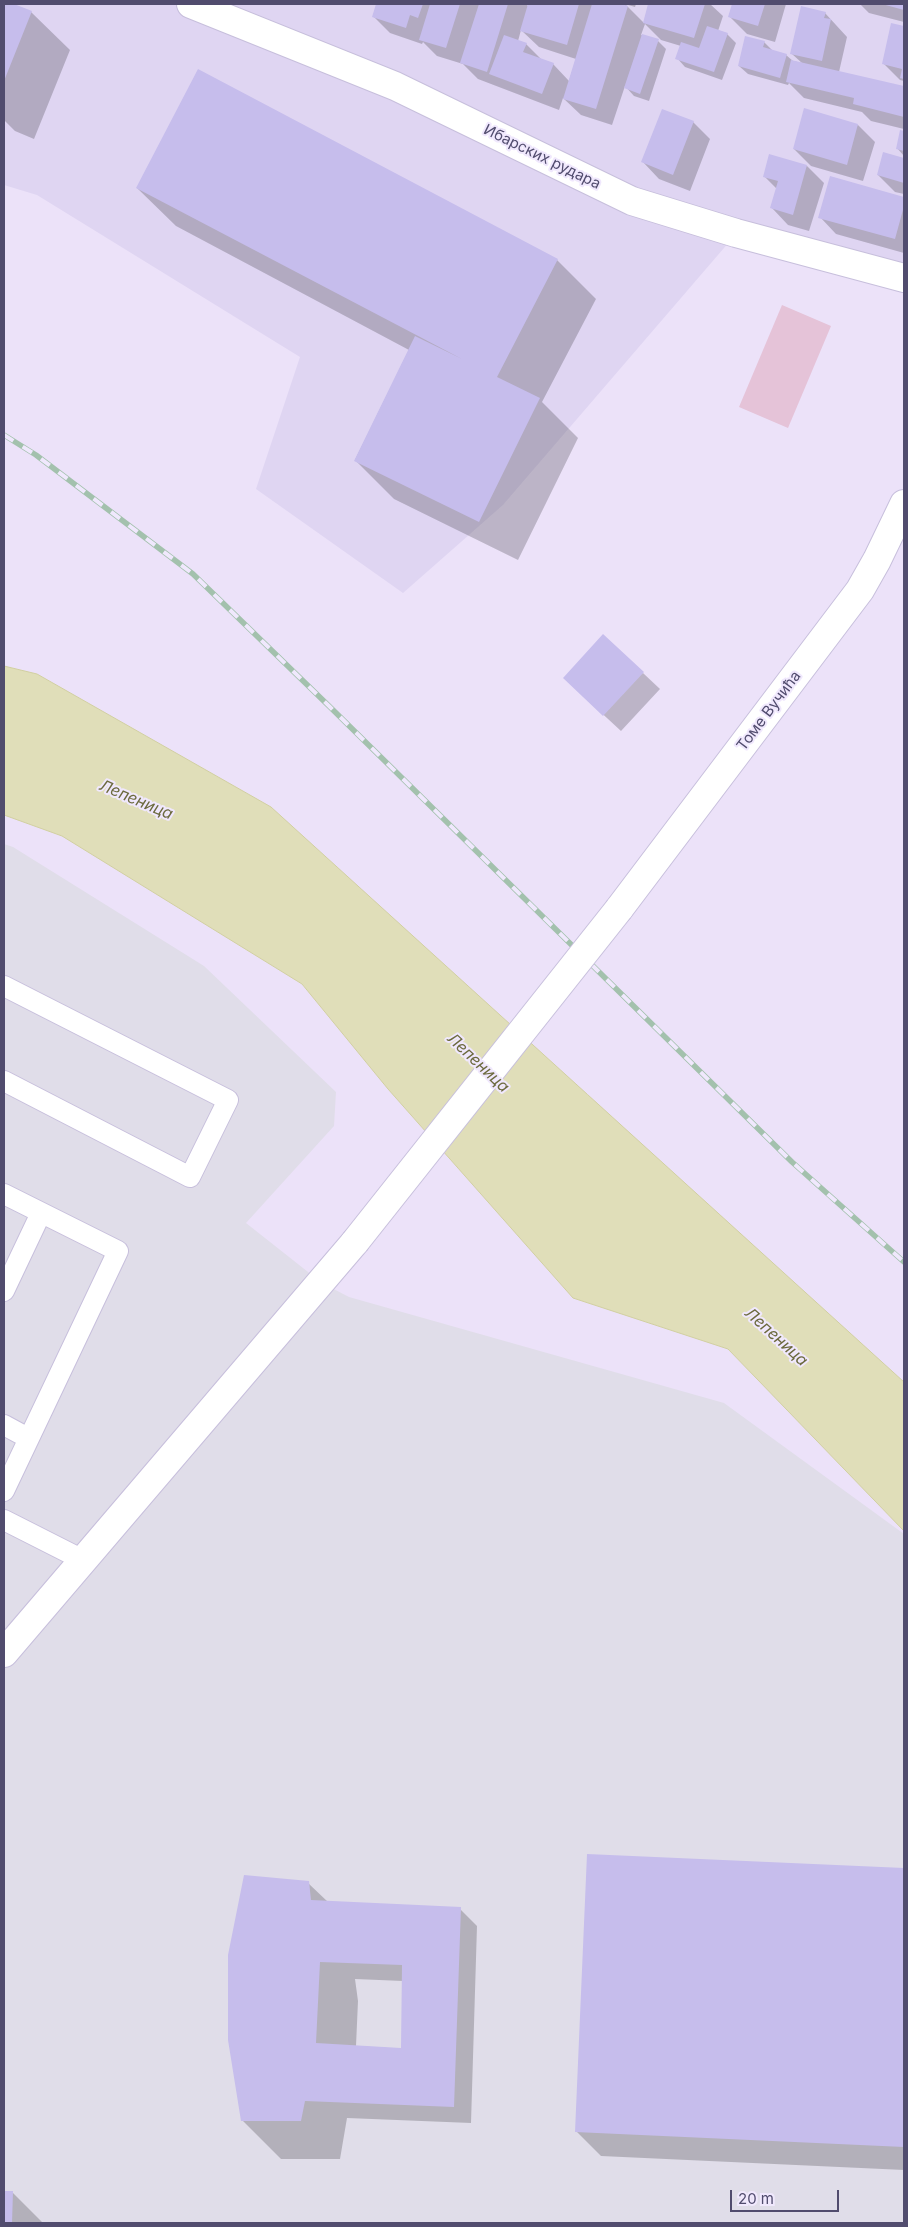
<!DOCTYPE html>
<meta charset="utf-8">
<style>
body{margin:0}
#map{position:relative;width:908px;height:2227px;overflow:hidden;background:#ece2f9;font-family:Inter,sans-serif}
canvas{display:block}
.frame{position:absolute;inset:0;border:5px solid #514c6e;pointer-events:none}
.scale{position:absolute;left:730px;top:2190px;width:109px;height:22px;box-sizing:border-box;border:2px solid #514c6e;border-top:0;padding-left:6px;font-size:15px;line-height:18px;white-space:nowrap;color:#514c6e;-webkit-text-stroke:4px #f0e8fd;paint-order:stroke}
</style>
<div id="map">
<canvas width="908" height="2227"></canvas>
<div class="frame"></div>
<div class="scale">20 m</div>
</div>
<script>
const g = document.querySelector('canvas').getContext('2d');
g.lineJoin = 'round';
function fill(path, color) {
  g.fillStyle = color;
  g.fill(path, 'evenodd');
}
function trace(path, color, width, dash) {
  g.strokeStyle = color;
  g.lineWidth = width;
  g.lineCap = dash ? 'butt' : 'round';
  g.setLineDash(dash || []);
  g.stroke(path);
}
function write(font, color, halo, rows, align = 'center') {
  g.font = font + ' Inter,sans-serif';
  g.lineWidth = 4;
  g.setLineDash([]);
  g.textBaseline = 'middle';
  g.strokeStyle = halo;
  g.fillStyle = color;
  for (const [text, x, y, turn = 0] of rows) {
    g.save();
    g.translate(x, y);
    g.rotate((+turn || 0) * Math.PI / 180);
    g.textAlign = isNaN(turn) ? turn : align;
    if (halo) g.strokeText(text, 0, 0);
    g.fillText(text, 0, 0);
    g.restore();
  }
}
fill(new Path2D(`
 M4,4H904V278L736,234L503,505L403,593L256,489L300,357L37,195L4,185Z`), '#dfd5f2');
fill(new Path2D(`
 M4,844L13,847L204,966L336,1092L334,1126L246,1223L322,1283L349,1297L724,1403L904,1534V2223H4Z`), '#e0dde9');
fill(new Path2D(`
 M782,305L831,326L788,428L739,407Z`), '#e5c3d8');
const water = new Path2D(`
 M4,666L37,674L271,807L904,1382V1531L728,1349L573,1298L388,1089L302,984L62,836L4,815Z`);
fill(water, '#e0deb9');
trace(water, '#d1cfa1', 1);
fill(new Path2D(`
 M4,4H11L31,12L70,50L34,139L15,131L4,120Z
 M378,4H526L529,7L530,4H625L644,23L650,4H710L723,16L718,31L727,34L736,43L722,80L685,67L677,58L681,46L661,40L645,24L641,35L658,41L666,49L649,101L634,96L625,86L612,125L581,115L563,98L559,110L478,79L463,64L437,56L423,42L422,44L390,33L373,16ZM521,30L539,47L576,59L569,81L553,64L542,60L526,44L518,41Z
 M625,4H636L635,7Z
 M733,4H786L775,42L747,34L730,17Z
 M860,4H904V22L869,13Z
 M825,13L847,37L839,72L904,87V129L871,121L862,112L804,98L789,83L788,85L748,74L739,66L764,42L773,51L786,55L793,61L802,63L792,54Z
 M892,25L904,28V81L900,80L883,63Z
 M693,122L710,139L690,191L659,179L643,162Z
 M858,125L875,142L863,181L811,166L794,149Z
 M901,132H904V156L897,148Z
 M884,153L904,159V194L895,192L878,175Z
 M807,166L824,183L809,231L788,225L772,208L777,189L764,176Z
 M831,177L904,198V253L836,234L820,217Z
 M137,188L557,260L596,299L542,402L578,438L518,560L394,499L355,460L409,350L176,226Z
 M643,673L660,689L621,731L581,694Z
 M588,1855L904,1870V2170L601,2156L577,2132Z
 M308,1883L328,1902L460,1909L477,1926L471,2123L347,2118L340,2159H281L243,2121ZM355,1979L403,1981V2049L356,2046L358,2001Z
 M4,2192L13,2193L43,2223H4Z`), '#0003');
fill(new Path2D(`
 M4,4H14L32,11L4,81Z
 M376,4H423L418,18L410,15L406,28L372,17Z
 M430,4H460L446,48L419,40Z
 M479,4H508L487,72L460,63Z
 M528,4H579L567,45L520,31Z
 M592,4H622L628,6L596,109L563,99Z
 M648,4H705L694,38L643,23Z
 M732,4H765L758,26L728,17Z
 M883,4H904V10L882,4Z
 M801,6L826,12L824,18L831,19L822,61L790,54Z
 M891,23L904,26V79L900,78L902,69L882,64Z
 M707,26L728,33L714,72L675,59L681,42L699,48Z
 M642,34L659,39L640,94L624,88Z
 M504,35L527,43L523,52L554,63L542,94L489,74Z
 M745,36L765,41L763,47L787,54L780,78L738,66Z
 M791,60L904,86V117L853,104L854,98L786,82Z
 M198,69L558,259L497,377L540,398L479,522L354,461L415,336L462,359L136,188Z
 M804,108L858,124L847,165L793,149Z
 M662,109L694,121L673,175L641,162Z
 M900,130L904,131V151L896,149Z
 M883,152L904,158V183L877,175Z
 M769,154L807,165L793,215L770,208L778,181L763,177Z
 M830,176L904,197V206L895,239L818,218Z
 M603,634L644,672L603,716L563,678Z
 M587,1854L904,1868V2147L575,2132Z
 M244,1875L309,1881L311,1900L461,1907L454,2107L305,2101L301,2121H241L228,2040V1955ZM320,1962L402,1965L401,2048L316,2043Z
 M4,2191H13L12,2223H4Z`), '#c6bdec');
const lane = new Path2D(`
 M4,986L228,1100L190,1177L4,1081
 M4,1194L118,1251L4,1491
 M4,1291L41,1213
 M4,1425L28,1438
 M4,1520L83,1560`);
const street = new Path2D(`
 M191,4L395,86L632,201L736,233L904,278
 M619,909L860,590L877,560L904,504
 M4,1653L355,1242`);
trace(lane, '#c7bfdc', 22);
trace(street, '#c7bfdc', 30);
trace(lane, '#fff', 20);
trace(street, '#fff', 28);
const rail = new Path2D(`
 M4,435L36,455L193,574L330,707L792,1162L904,1262`);
trace(rail, '#a3c1ad', 5.5);
trace(rail, '#f0e8fd', 4, [11]);
const streetBridge = new Path2D(`
 M355,1242L619,909`);
trace(streetBridge, '#c7bfdc', 30, []);
trace(streetBridge, '#fff', 28);
write('15px', '#514c6e', '#f0e8fd', [
 ["Ибарских рудара",542,157,26],
 ["Томе Вучића",769,711,-53]
]);
write('italic 16px', '#6c6a3e', '#f0e8fd', [
 ["Лепеница",136,800,23],
 ["Лепеница",478,1063,43],
 ["Лепеница",776,1337,42]
]);
</script>
